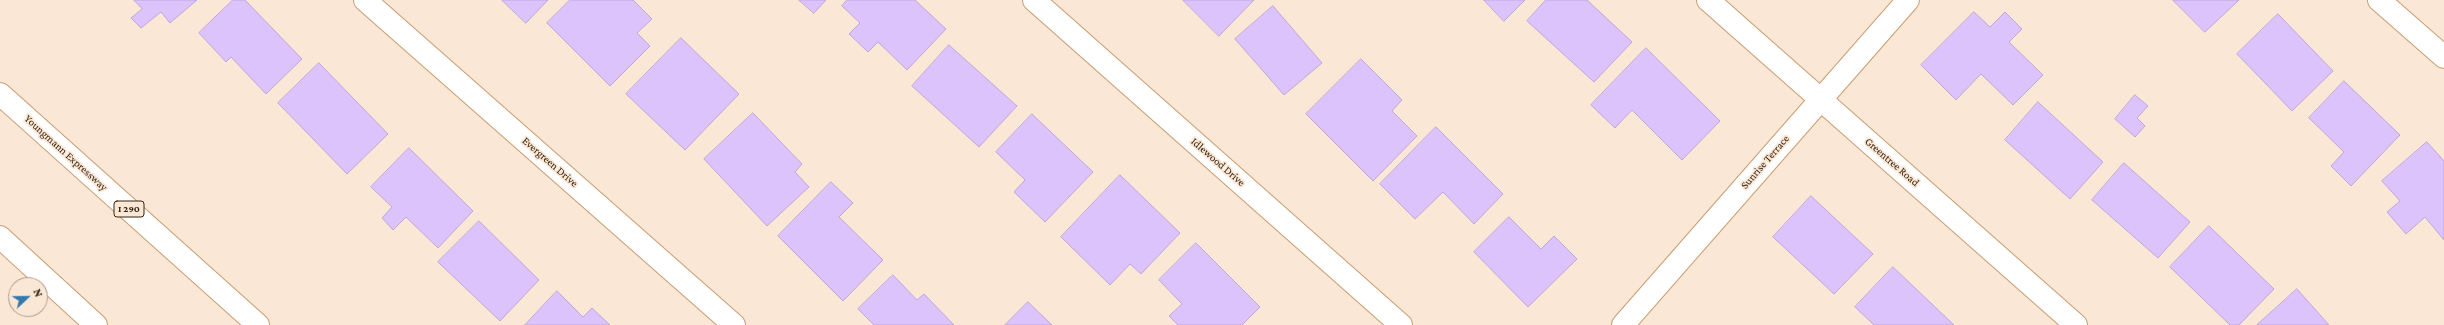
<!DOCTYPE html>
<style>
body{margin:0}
#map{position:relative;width:2444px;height:325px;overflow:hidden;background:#fbe7d5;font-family:"Crimson Pro",serif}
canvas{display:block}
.north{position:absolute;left:8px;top:277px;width:40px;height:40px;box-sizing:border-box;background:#fbe7d5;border:1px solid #ac9986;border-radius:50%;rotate:68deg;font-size:11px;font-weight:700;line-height:16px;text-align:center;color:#352310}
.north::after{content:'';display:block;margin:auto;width:14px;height:18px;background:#3479ae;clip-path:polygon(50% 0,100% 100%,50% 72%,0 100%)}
</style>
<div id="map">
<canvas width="2444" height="325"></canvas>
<div class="north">N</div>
</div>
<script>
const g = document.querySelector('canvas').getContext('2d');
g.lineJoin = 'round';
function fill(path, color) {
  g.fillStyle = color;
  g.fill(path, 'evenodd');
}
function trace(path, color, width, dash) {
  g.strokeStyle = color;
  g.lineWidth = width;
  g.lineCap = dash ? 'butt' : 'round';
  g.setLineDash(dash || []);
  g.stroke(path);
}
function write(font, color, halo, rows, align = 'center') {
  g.font = font + ' "Crimson Pro",serif';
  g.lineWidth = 3.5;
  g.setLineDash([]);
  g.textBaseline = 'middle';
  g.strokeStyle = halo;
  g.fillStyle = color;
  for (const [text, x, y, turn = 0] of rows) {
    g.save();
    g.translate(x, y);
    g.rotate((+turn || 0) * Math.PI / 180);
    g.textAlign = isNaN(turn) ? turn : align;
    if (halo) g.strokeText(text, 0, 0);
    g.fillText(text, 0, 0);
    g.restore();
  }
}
const building = new Path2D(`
 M134,0H197L170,23L161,12L141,28L131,18L142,9Z
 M233,0H245L302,59L266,94L231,57L226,62L199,33Z
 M502,0H548L526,23Z
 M570,0H633L652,19L637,33L650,46L610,86L547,23Z
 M799,0H826L814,13Z
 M847,0H915L946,29L907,70L878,42L868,52L849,34L860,23L842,6Z
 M1183,0H1254L1219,36Z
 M1484,0H1525L1504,21Z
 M1546,0H1587L1632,42L1594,82L1527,21Z
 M2173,0H2239L2205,32Z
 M1273,6L1322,63L1284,95L1235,39Z
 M1974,12L1990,27L2005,12L2022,29L2009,42L2043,75L2013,105L1981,74L1956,100L1921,65Z
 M2278,14L2333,71L2292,111L2237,54Z
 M681,38L739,94L685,150L626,94Z
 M949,45L1017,106L979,147L912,86Z
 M1646,48L1720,121L1682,160L1632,110L1615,128L1591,105Z
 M1361,59L1402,100L1392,111L1417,136L1373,181L1306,114Z
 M319,63L388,134L347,174L278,103Z
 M2344,81L2400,135L2351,186L2331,166L2344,152L2309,118Z
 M2135,95L2148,106L2137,118L2145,126L2135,137L2115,119Z
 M2038,102L2103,162L2070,199L2005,140Z
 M753,113L802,164L795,172L809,187L767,226L704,159Z
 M1032,114L1093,172L1045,222L1014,192L1025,180L996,152Z
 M1436,127L1503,194L1474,224L1443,192L1415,219L1380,184Z
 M2427,142L2444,161V240L2425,217L2406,234L2387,212L2400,201L2382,181Z
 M409,148L473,211L438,248L406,217L393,230L382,218L392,207L371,187Z
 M2124,163L2190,222L2158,258L2092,200Z
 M1120,175L1180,233L1141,274L1130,264L1110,285L1061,237Z
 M831,182L853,203L839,217L883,260L843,301L778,236Z
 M1811,196L1873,254L1834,294L1773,237Z
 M1509,217L1541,249L1554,236L1577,259L1528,307L1474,252Z
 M479,221L539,280L500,321L438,262Z
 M2209,226L2274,289L2239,325H2230L2170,267Z
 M1196,243L1260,307L1242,325H1178L1169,316L1182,304L1159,280Z
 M1893,267L1954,325H1874L1855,307Z
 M893,275L917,300L924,294L954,325H874L858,309Z
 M2297,289L2329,325H2257Z
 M557,291L583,317L592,308L610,325H525Z
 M1028,302L1052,325H1005Z`);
fill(building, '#dcc3fb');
trace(building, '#bea6dc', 1);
const minor = new Path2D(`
 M365,0L734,325
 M1034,0L1401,325
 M1708,0L2076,325
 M2379,0L2444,57
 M1623,325L1908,0`);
const highway = new Path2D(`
 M0,94L258,325
 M0,237L96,325`);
trace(minor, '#ca9c70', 24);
trace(highway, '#ca9c70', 24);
trace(minor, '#fff', 22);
trace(highway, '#fff', 22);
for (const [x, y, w] of [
 [129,209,30]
]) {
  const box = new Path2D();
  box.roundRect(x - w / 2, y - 8, w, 16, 3);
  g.fillStyle = '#fbe7d5';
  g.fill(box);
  trace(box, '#352310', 1);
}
write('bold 10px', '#352310', null, [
 ["I 290",129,209]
]);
write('11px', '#352310', '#fbe7d5', [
 ["Youngmann Expressway",66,153,42],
 ["Evergreen Drive",550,162,41],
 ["Idlewood Drive",1218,162,41],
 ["Sunrise Terrace",1765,162,-49],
 ["Greentree Road",1892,162,41]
]);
</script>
